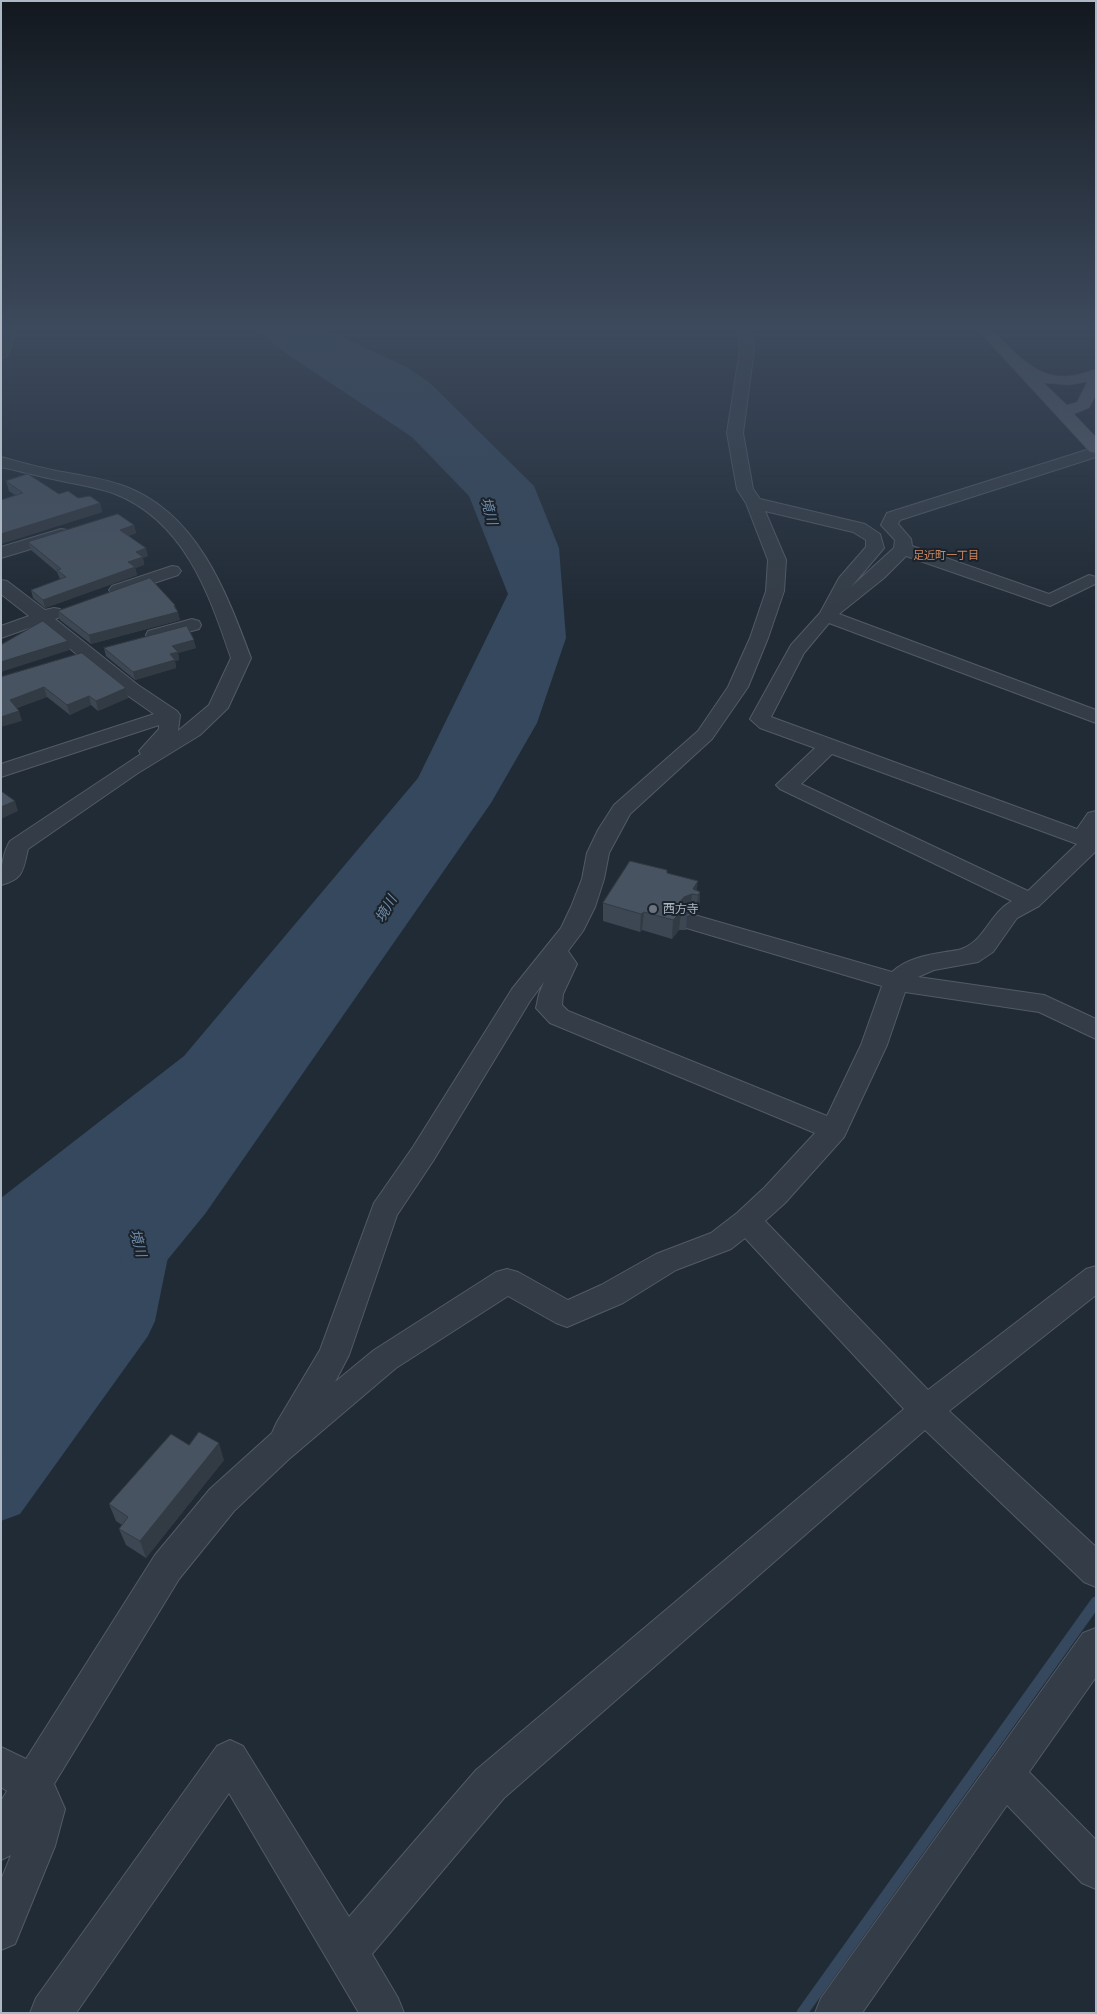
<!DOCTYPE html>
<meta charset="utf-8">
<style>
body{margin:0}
#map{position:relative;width:1097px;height:2014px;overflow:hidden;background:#212b36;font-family:Ubuntu,sans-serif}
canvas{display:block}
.frame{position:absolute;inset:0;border:2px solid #aeb8c4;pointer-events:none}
</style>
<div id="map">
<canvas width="1097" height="2014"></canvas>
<div class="frame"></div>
</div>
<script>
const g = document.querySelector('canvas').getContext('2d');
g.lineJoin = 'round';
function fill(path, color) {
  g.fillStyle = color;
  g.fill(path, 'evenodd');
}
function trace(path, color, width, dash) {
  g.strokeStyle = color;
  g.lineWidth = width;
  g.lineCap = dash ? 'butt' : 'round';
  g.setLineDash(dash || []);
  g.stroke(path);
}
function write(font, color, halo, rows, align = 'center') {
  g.font = font + ' Ubuntu,"Noto Sans JP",sans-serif';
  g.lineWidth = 4;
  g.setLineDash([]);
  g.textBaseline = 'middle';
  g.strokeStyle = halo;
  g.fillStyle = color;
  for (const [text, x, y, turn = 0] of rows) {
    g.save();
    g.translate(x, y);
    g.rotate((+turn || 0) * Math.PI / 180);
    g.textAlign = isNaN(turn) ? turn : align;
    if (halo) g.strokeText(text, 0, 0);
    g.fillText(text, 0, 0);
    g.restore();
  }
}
fill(new Path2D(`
 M251,326H318L409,368L431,384L534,486L559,548L566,638L537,723L491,803L205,1214L1,1463V1198L184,1056L418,778L508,594L469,496L412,437L287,354Z`), '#35485d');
trace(new Path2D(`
 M802,2013L1096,1602`), '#35485d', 11);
fill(new Path2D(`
 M141,1227L157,1233L168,1257L155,1321L148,1336L20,1514L1,1521V1453L108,1314L122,1257L118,1246L125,1233Z`), '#35485d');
const minor = new Path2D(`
 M1,326H13C14,339 13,347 6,357L1,358Z
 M737,326H751L754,350L743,433L753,489L760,499L865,524L880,534L884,548L851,587L894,548L895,540L881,525L887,513L1096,447V457L900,520L898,524L911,539L912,546L1049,594L1089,575L1096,577L1095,584L1050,606L906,556L884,578L839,614L1096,710V723L829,623L804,653L771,717L1077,829L1088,813L1096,811V851L1039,906L1017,918L993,952L978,962L934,970L918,977L1044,995L1096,1019V1039L1039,1012L905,992L887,1045L844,1137L785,1203L765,1221L928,1390L1086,1269L1096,1266V1295L949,1411L1096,1547V1587L1084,1582L925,1430L504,1798L372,1954L398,1998L404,2013H359L229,1793L76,2013H30L36,1998L217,1746L230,1740L243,1746L349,1917L476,1770L904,1409L745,1238L731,1249L676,1270L623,1303L567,1327L556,1323L508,1296L396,1368L289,1459L234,1511L179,1579L54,1784L65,1809L55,1846L15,1944L1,1950V1880L11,1855L1,1860V1801L7,1791L1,1787V1747L26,1759L155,1555L210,1489L272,1433L277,1422L320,1350L374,1203L413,1147L512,989L561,928L571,907L582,879L587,853L598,830L614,805L698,731L728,687L750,638L766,591L768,560L746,503L737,489L727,433L740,350ZM765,511L853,532L866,540V547L839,578L820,613L791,645L750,719L760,728L815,748L776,785L780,789L1012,901C990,913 986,938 964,948C958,951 951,951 945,952C926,955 906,959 892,972L691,914L683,917L679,922L683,927L882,986L861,1045L827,1116L568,1011L562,1005L563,994L577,964L568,951L583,931L595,907L604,879L609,853L630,814L712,739L748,687L768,638L784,591L786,560ZM832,754L1077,844L1028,891L801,784ZM544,982L539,994L536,1008L550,1023L815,1133L765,1187L737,1213L711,1233L656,1254L601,1285L568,1300L518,1272L507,1269L496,1272L374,1350L335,1382L349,1355L397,1215L433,1161L530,1001Z
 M1,457C20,462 38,467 57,471C79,475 102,478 124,486C197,513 226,591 251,658L228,708L200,735L138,773L28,849C23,870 24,879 1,885C1,870 2,854 10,841L141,754L139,751L159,729V725L1,777V764L154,714L124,693L40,624L1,638V626L29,616L1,594V580L7,581L45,610L54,608L60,609L63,613L60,617L55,619L138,685L177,711L180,715L178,731L209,705L231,658C209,593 184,520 113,493C95,487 76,484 57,480C38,476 20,471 1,467Z
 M61,529L67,530L69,534L67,538L1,558V547Z
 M172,566L178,567L181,571L178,575L118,595L112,594L109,590L112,586Z
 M192,619L199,621L201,625L199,629L155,641L148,639L146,635L148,631Z
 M1096,1628V1677L1029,1772L1096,1840V1889L1082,1883L1007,1805L862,2013H815L821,1998L1083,1633Z`);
const major = new Path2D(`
 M974,326H989C1012,349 1034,379 1069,376C1078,375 1087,372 1096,369V395L1089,408L1074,414L1096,437V453L1090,452ZM1087,382L1077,402L1067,405L1044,383L1069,385Z`);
trace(minor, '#525b65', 2);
trace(major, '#3e4650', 1);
fill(minor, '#343d47');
fill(major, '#525c67');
const rail = new Path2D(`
 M1090,326L1096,329`);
trace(rail, '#56626e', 4);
trace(rail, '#1a222b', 2.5, [7]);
fill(new Path2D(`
 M6,481L100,503L102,512L1,544V500L15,495L9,491Z
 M134,525L136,533L128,536L148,556L143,558L144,565L135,568L137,575L45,608L33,598L31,590L60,579L57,572L31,550L28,542Z
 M176,608L180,620L91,644L60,620L58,611Z
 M104,648H196L178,653L179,660L175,661L176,668L135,680L106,656Z
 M1,677L126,688L128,698L98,711L91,705L70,715L47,697L17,708L22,721Z
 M697,890L700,892L699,910L696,914L690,912L687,914L686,930H679L672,939L642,930L640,932L603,921V903Z
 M189,1445L224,1460L146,1558L126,1545L119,1529L122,1525L116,1521L109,1504Z`), '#3d4753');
fill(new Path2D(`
 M100,503L102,512L1,544V534Z
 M134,525L136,533L121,538L120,530Z
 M146,548L148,556L143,558L144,565L135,568L137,575L45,608L43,600L128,562L136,552Z
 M175,605L177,612H178L180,620L91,644L89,635Z
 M194,640L196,648L178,653L179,660L175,661L176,668L135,680L133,672L170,654L172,646Z
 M68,641L70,650L1,672V662Z
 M44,687L47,697L13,709L10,700Z
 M126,688L128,698L98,711L96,701Z
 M89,696L91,705L70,715L67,705Z
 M19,711L22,721L1,727V717Z
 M15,801L18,811L1,819V807Z
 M698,881L696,895L693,889Z
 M700,892L699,910L696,914L698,895Z
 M692,894L690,912L687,914V911L681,912L679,930L672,939L673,920L679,903L684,897Z
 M644,912L642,930L640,932L641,914Z
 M219,1443L224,1460L146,1558L140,1541Z`), '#323a43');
const building = new Path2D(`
 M28,474L59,494L68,491L78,498L90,496L100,503L1,534V500L23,493L6,481Z
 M118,514L134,525L120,530L146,548L136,552L143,557L128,562L135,567L43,600L31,590L66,577L57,570L61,569L28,542Z
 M150,578L175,605L174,606L178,612L89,635L58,611Z
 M43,621L68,641L1,662V645Z
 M187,626L194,640L172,646L178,652L170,654L175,660L133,672L104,648Z
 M82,653L126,688L96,701L89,696L67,705L44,687L10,700L19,711L1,717V677Z
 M1,791L15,801L1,807Z
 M630,861L667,870V873L698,881L693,889L700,892L698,895L692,894L684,897L679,903L683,910L687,911L681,912L673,920L644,912L641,914L603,903Z
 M199,1432L219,1443L140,1541L119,1529L128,1517L109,1504L171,1434L189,1445Z`);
fill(building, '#475360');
trace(building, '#323a43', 1);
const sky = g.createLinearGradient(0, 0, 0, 608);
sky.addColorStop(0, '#12181e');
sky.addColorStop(0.54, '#3d4a5d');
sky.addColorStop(1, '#3d4a5d00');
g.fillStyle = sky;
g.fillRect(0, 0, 1097, 608);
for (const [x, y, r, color] of [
 [653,909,5,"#6b7280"]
]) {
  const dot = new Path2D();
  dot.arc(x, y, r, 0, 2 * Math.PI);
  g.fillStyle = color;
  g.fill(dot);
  trace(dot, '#1a222b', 2);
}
write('11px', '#ce875f', '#1a222b', [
 ["足近町一丁目",946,555]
]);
write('12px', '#aeb8c4', '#1a222b', [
 ["西方寺",663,909]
], 'left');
write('italic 14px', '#708ba7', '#1a222b', [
 ["境川",489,511,75],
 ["境川",386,909,-60],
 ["境川",138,1243,75]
]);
</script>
